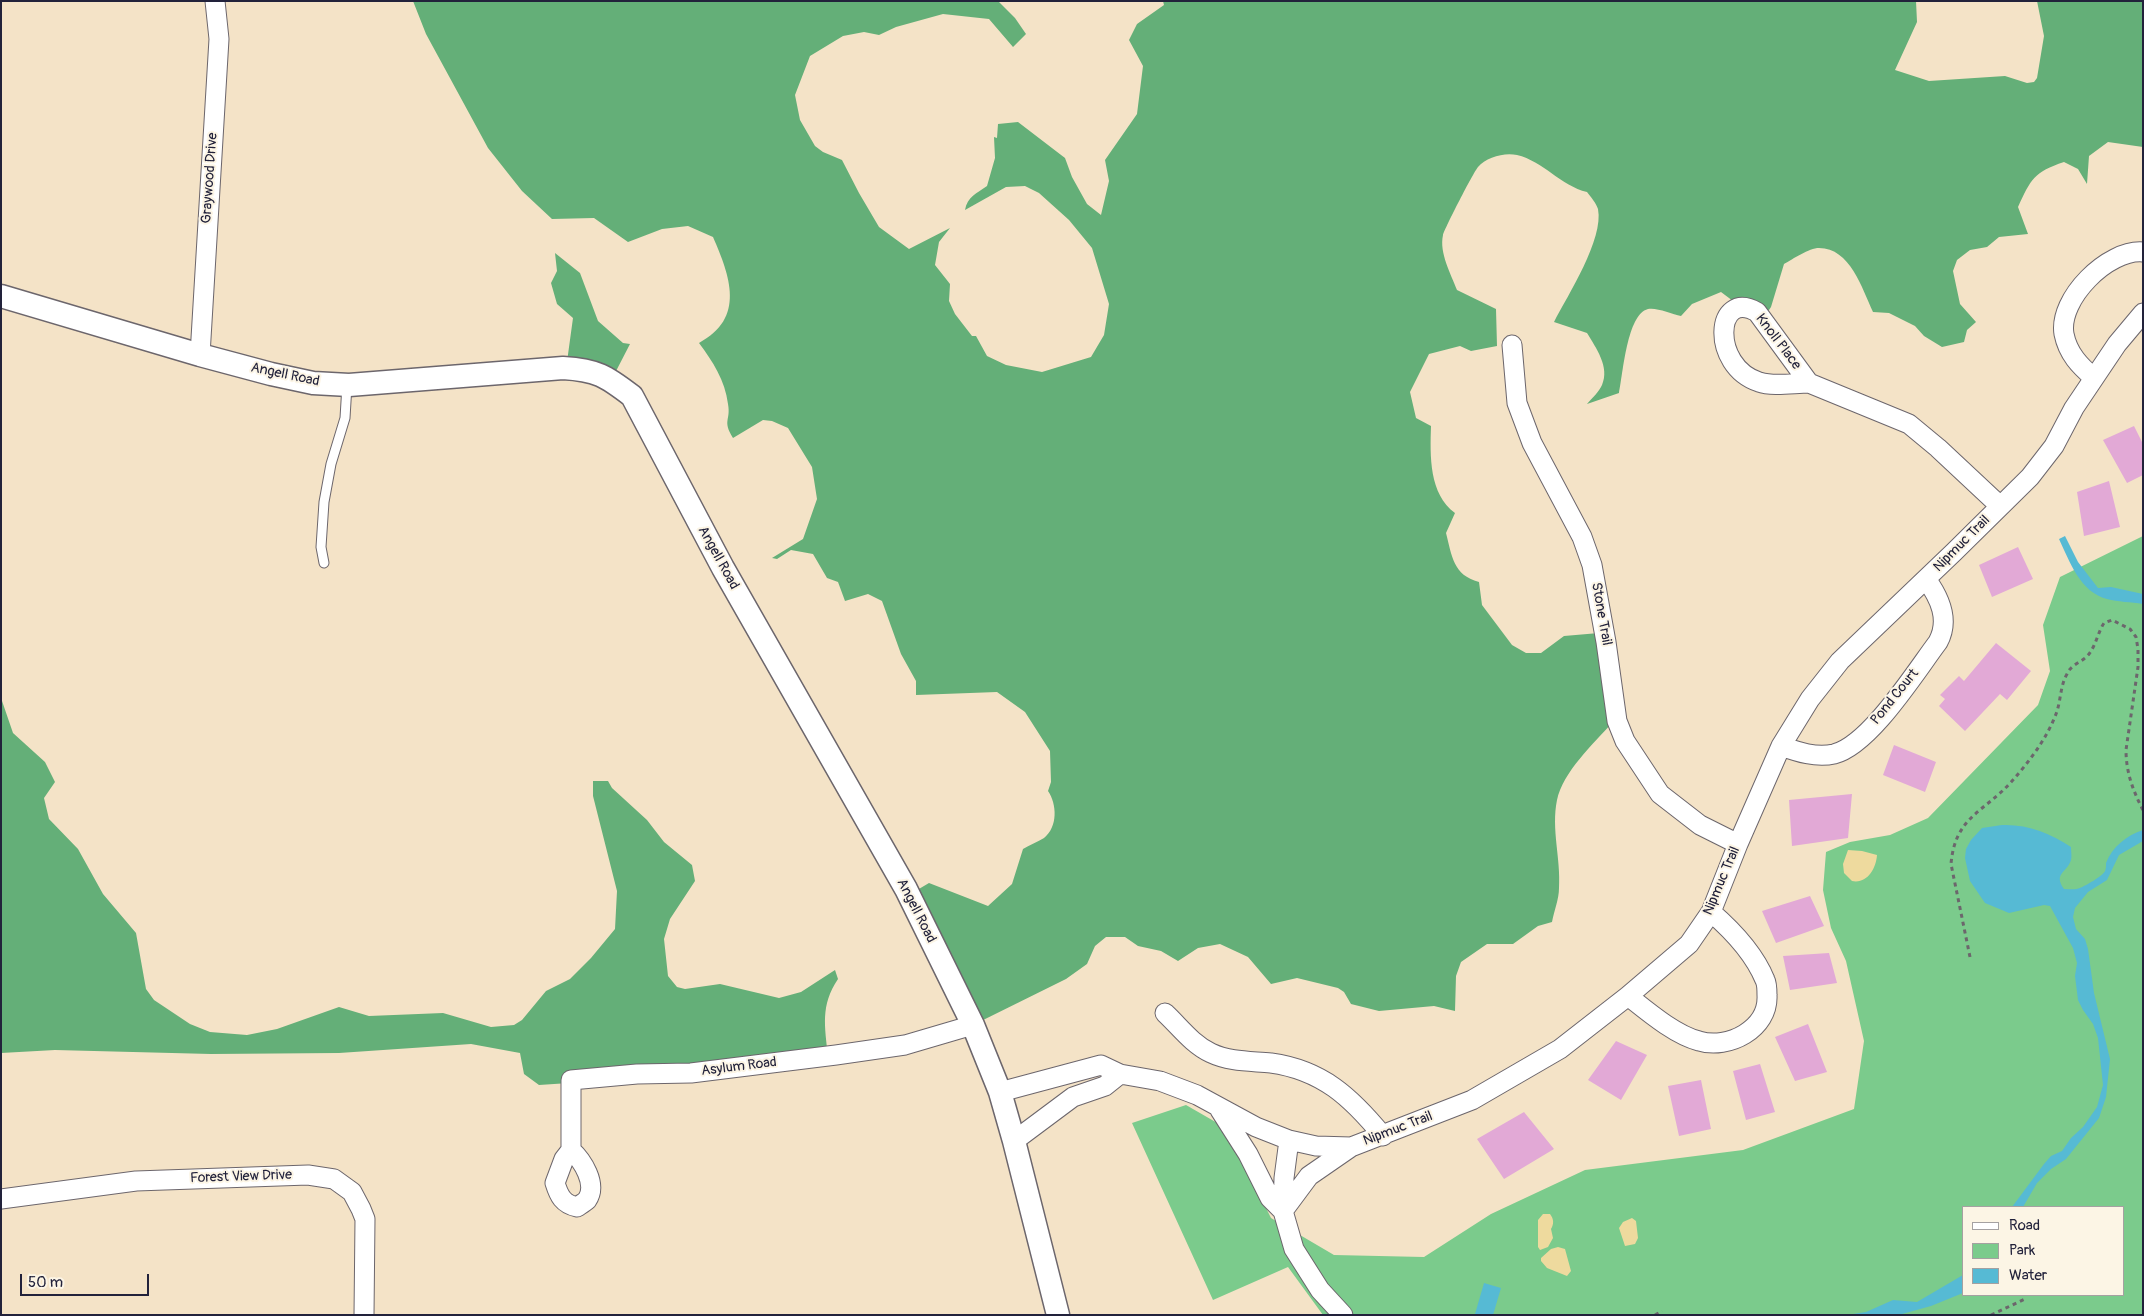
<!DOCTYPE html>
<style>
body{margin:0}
#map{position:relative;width:2144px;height:1316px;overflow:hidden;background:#f4e3c7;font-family:Pangolin,sans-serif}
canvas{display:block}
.frame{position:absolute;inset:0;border:2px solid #22223b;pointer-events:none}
.legend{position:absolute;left:1962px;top:1206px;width:162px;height:90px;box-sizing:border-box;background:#fcf5e5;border:1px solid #a5a1a1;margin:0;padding:6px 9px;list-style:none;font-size:15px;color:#22223b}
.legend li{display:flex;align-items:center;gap:10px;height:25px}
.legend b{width:25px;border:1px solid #a5a1a1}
.scale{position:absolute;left:20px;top:1274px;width:129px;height:22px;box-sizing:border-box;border:2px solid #22223b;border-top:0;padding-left:6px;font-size:15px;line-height:18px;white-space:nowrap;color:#22223b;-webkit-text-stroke:4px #fcf5e5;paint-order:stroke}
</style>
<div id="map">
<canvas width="2144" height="1316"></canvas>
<div class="frame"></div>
<ul class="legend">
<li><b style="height:6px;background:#fff"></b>Road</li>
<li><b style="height:14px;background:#7bcb8c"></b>Park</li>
<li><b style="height:14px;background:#56bad4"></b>Water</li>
</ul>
<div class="scale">50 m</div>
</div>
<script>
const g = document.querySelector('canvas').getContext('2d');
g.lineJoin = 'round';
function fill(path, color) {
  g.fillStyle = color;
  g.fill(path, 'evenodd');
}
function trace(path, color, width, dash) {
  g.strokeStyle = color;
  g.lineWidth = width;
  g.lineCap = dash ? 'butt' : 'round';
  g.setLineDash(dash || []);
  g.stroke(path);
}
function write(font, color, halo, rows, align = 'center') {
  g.font = font + ' Pangolin,sans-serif';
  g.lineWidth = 4;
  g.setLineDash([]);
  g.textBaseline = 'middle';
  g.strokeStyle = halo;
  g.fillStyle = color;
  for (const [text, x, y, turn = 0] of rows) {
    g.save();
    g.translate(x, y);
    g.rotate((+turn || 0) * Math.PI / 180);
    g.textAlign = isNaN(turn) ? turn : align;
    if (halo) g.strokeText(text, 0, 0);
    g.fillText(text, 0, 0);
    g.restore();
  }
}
fill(new Path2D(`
 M2143,536V1315H1323L1288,1267L1213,1300L1132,1123L1186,1105L1226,1128L1271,1218L1334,1255L1424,1257L1491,1214L1585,1170L1743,1150L1854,1109L1864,1041L1846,961L1831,928L1823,890L1826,852L1850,842L1890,835L1928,818L2038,705L2050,671L2043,625L2060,577ZM1963,1207H2123V1295H1963Z`), '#7bcb8c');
fill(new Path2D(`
 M413,1H998L1015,18L1026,34L1013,47L989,19L943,14L896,27L879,35L864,32L843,36L810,56L795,95L800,120L815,146L823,152L842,160L859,193L879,227L909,249L950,228L939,242L935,265L950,284L949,301L955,314L972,336H976L987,356L1006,365L1042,372L1091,357L1104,335L1109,304L1092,248L1069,220L1039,193L1025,186L1006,187L965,210C967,197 977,193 987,186L995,158L994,137L997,138L998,124L1018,122L1065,158L1072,177L1087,204L1101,215L1109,181L1105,160L1137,114L1143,66L1129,40L1137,24L1164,5L1163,1H1916L1917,22L1895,70L1929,81L2005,76L2027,83L2034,82L2037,78L2044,36L2037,1H2143V147L2108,142L2089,156L2087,184L2078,169L2064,162C2034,172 2031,179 2018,207L2028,234L1999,237L1987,247L1970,250L1957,260L1953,271L1960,304L1976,322L1967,330L1964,342L1942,347L1924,336L1915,326L1889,313L1873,312C1862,288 1850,248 1819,248C1809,248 1793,259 1784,264L1771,307L1761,322L1721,292L1692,304L1681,316C1672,314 1656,307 1648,309C1627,314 1623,374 1619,393L1587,404C1592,398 1599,392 1602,385C1610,367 1596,348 1587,333L1554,322C1568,295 1604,239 1598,209C1596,203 1591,197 1587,192C1561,186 1543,161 1517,155C1505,152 1486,157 1478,167C1473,173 1445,228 1443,235C1439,253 1451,274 1457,290L1496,309L1497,346L1471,351L1460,346L1429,354L1410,392L1416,418L1431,426C1430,456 1429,494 1455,513L1446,533C1452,556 1453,575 1479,582L1482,605L1512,645L1526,653H1541L1564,636L1599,633L1612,723C1593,744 1563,772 1557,800C1551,829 1561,859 1559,888C1559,899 1554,911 1552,922L1538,926L1513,944H1487L1461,962L1456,976L1455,1011L1434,1006L1379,1011L1351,1004L1344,992L1338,988L1297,978L1271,984L1248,957L1220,944L1198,948L1178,961L1161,951L1138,946L1125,937H1106L1095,946L1087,964L1066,979L967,1028L902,899L929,883L988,906L1012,884L1023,849C1029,845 1038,842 1044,838C1058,827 1057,804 1048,791L1051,782L1050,751L1025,712L997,692L916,695V681L901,654L882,601L868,594L845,601L838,582L827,578L813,554L791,550L777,559L772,558L803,539L817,499L812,467L788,428L772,421L763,420L733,438C722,420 731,421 728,404C725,380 713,362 699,343C746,318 730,276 713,237L688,226L662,229L628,242L594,218L552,219L522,191L488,148L426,34Z
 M555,253L580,273L598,321L623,343L630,344L614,375L566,369L573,318L557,304L551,283L557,271Z
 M1,698L13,733L45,762L55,782L44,798L49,819L78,849L103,894L136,933L146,989L154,1000L190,1024L210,1032L247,1035L277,1029L339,1007L369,1016L443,1013L491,1027L514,1025L522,1020L546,991L570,979L591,958L615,929L617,891L593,796V781H608L612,788L647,820L664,842L692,865L695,881L670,919L664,939L668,976L677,987L685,989L720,984L779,998L801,992L835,970L838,979C820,1006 825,1026 828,1057L705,1074L539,1085L524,1074L520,1053L471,1044L339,1053L211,1054L55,1050L1,1053Z`), '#64af78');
fill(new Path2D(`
 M1848,850L1862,851L1877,855C1876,869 1867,884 1852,881L1844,873L1843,864Z
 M1543,1214H1550C1554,1219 1554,1224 1551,1229L1553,1238L1548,1247L1540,1250L1538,1247V1220Z
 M1632,1218L1636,1221L1638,1238L1635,1244L1625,1246L1619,1228L1623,1222Z
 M1558,1247L1565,1249L1571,1271L1567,1276L1547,1268L1541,1261V1258L1551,1249Z`), '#eeda9e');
fill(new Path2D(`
 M2065,536L2078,562L2098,588L2111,587L2143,594V604C2131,602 2118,602 2107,599C2080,592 2070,562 2059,539Z
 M2002,825C2027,824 2050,833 2071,847C2071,851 2072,857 2071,860C2067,873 2053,873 2064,889C2069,889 2076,890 2080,888C2085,886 2103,876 2105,871C2106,869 2106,866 2106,863C2112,847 2127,835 2143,830V841L2119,855L2107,880L2088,892L2075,908L2073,917L2076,929L2085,939L2088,949L2094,993L2110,1059L2106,1097L2099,1118L2066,1159L2051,1169L2037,1183L2023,1207H2012L2044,1164L2051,1156L2062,1151L2071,1138L2083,1127L2097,1107L2103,1085L2098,1038L2093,1024L2083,1010L2078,1000L2075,976L2077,963L2073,948L2050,906L2044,905L2009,913L1985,903L1970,881L1965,858L1966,849L1971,840L1982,828Z
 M1963,1275V1293L1931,1306L1902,1314L1847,1315L1866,1312L1893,1300L1917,1302Z
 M1484,1283L1501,1288L1493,1315L1475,1314Z`), '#56bad4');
fill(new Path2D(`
 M2134,426L2143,444V475L2127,483L2103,440Z
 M2109,481L2120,527L2084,536L2077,492Z
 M2018,547L2033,579L1992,597L1979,565Z
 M1996,643L2031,671L2007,700L2000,694L1965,731L1939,706L1945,699L1940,695L1959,676L1964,681Z
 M1894,745L1936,762L1925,792L1883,775Z
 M1852,794L1848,838L1792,846L1789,800Z
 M1810,896L1824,926L1776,943L1762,911Z
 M1829,953L1837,983L1790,990L1783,956Z
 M1808,1024L1827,1072L1795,1081L1775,1037Z
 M1616,1041L1647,1055L1621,1100L1588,1080Z
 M1760,1064L1775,1112L1746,1120L1733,1071Z
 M1701,1080L1711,1129L1679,1136L1668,1086Z
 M1524,1112L1554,1149L1504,1179L1477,1139Z`), '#e2a9d6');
const service = new Path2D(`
 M324,563L321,547L324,502L331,464L345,418L347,385`);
const minor = new Path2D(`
 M1512,345L1517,403L1532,443L1582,537L1592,565L1606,642L1617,721L1625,741L1660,794L1700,825L1738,844
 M200,355L219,39L215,1
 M2094,378C2080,366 2068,354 2064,334C2058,299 2108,249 2143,252
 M1809,383C1794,383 1773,387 1759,382C1710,366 1715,288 1757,312L1809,383L1909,424L1938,448L2000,506
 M1781,746C1798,752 1816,758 1834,754C1870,745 1916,671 1938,642C1950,620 1940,598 1926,579
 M1628,996C1647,1011 1675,1035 1699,1041C1728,1050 1769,1029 1767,995C1767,990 1767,984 1765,980C1754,953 1733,931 1711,912
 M1165,1013C1180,1027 1192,1044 1211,1053C1230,1062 1250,1061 1271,1063C1322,1070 1351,1097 1383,1136
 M1000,1092L1101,1065L1120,1074L1160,1081L1197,1095L1256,1127L1289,1140L1316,1146L1351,1147L1472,1100L1560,1049L1628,996L1689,944L1711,912L1738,844L1781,746L1810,699L1840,661L1954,552L2030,477L2054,446L2074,408L2117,344L2143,313
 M1220,1110L1248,1154L1270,1198L1283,1211L1309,1176L1351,1147
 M1289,1140L1284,1178L1283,1211L1294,1249L1320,1290L1343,1315
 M1014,1141L1073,1097L1105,1086L1120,1074
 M571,1150C582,1160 598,1184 587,1200C585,1202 580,1205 577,1207C563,1204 559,1196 555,1183L564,1159L571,1150V1080L637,1074L691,1073L836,1055L905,1045L973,1025
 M1,1199L136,1181L308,1175L334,1179L352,1192L361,1209L365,1219L364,1315`);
const tertiary = new Path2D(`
 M1,296L200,355L271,374L313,383L349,385L563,368C597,370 606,376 632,396L723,568L906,889L973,1025L1000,1092L1014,1141L1058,1315`);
trace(service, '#6c666c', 11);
trace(minor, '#6c666c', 21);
trace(tertiary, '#6c666c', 25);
trace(new Path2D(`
 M1970,957L1951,864C1955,816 1985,812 2012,781C2029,762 2047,738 2056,714C2061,701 2060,686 2067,674C2071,664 2083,662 2089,654C2096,645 2098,632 2104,623L2112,620L2130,629L2136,637L2138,649V667L2126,750C2126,772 2133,791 2143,810
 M1655,1315L1662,1311
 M1991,1315L2025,1299`), '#6c666c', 3, [4, 4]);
trace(service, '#fff', 9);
trace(minor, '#fff', 19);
trace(tertiary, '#fff', 22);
write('14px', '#22223b', '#fcf5e5', [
 ["Graywood Drive",210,178,-86],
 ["Knoll Place",1778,342,53],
 ["Angell Road",285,375,12],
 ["Nipmuc Trail",1962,544,-45],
 ["Angell Road",718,558,61],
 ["Stone Trail",1601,614,80],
 ["Pond Court",1895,697,-51],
 ["Nipmuc Trail",1722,881,-67],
 ["Angell Road",916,911,63],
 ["Asylum Road",739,1067,-7],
 ["Nipmuc Trail",1398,1129,-21],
 ["Forest View Drive",241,1177,-2]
]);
</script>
